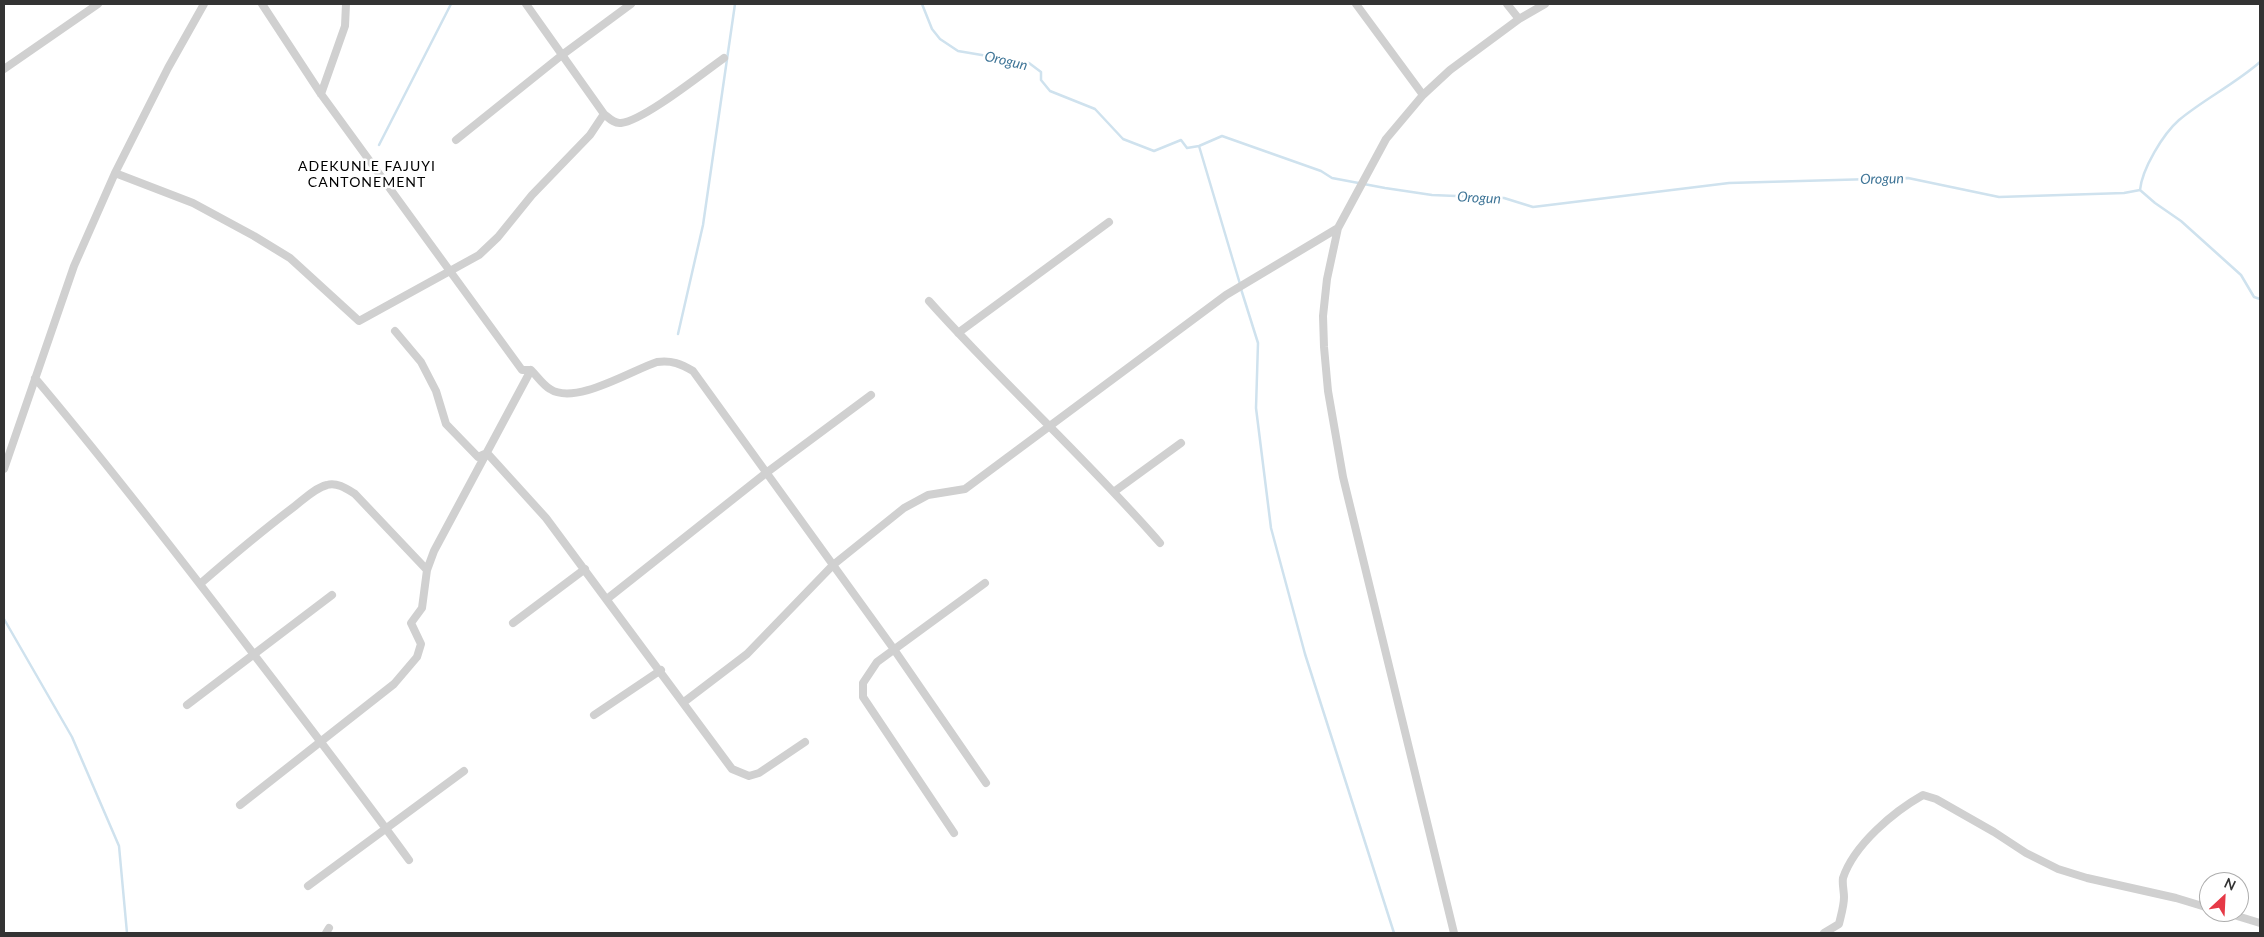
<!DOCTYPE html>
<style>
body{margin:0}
#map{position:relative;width:2264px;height:937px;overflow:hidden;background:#fff;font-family:Lato,sans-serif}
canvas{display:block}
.frame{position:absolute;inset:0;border:5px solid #333;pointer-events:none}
.north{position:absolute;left:2199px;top:872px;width:50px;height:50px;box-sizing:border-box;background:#fff;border:1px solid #adadad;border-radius:50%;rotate:25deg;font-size:14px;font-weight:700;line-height:20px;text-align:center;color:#333}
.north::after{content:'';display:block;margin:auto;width:18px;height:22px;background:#e63946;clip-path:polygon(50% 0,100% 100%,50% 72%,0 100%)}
</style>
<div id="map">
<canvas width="2264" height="937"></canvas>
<div class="frame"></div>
<div class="north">N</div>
</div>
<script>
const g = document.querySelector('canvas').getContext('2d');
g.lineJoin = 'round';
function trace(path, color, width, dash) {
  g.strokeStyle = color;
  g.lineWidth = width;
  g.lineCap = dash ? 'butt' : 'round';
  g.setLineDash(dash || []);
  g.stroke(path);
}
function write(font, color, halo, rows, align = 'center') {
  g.font = font + ' Lato,sans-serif';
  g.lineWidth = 5;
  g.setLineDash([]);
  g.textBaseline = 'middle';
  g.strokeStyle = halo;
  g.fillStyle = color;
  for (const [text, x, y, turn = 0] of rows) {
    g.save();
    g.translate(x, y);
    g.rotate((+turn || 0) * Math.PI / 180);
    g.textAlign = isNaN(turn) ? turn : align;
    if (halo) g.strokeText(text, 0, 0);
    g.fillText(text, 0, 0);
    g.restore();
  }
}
trace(new Path2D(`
 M922,4L932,29L940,39L958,51L1029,63L1041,72V80L1050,91L1095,109L1123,139L1154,151L1181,140L1187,148L1199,146L1222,136L1321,171L1332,178L1385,188L1432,195L1504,198L1533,207L1729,183L1908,178L1999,197L2124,193L2140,190
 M379,145L451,4
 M1199,146L1240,284
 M2140,190C2142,169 2163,134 2179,120C2204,99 2235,84 2260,62
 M2140,190L2155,203L2181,221L2241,275L2254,297L2260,299
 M1241,289L1258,343L1256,408L1271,528L1305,654L1394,933
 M678,334L703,225L735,4
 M4,619L72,737L119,846L127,933`), '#cfe2ee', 2.5);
trace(new Path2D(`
 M262,4L321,94L522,370H531C537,376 543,385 550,389C575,406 632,370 657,362C672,360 681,364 693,371L893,648L986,783
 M526,4L604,114
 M1356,4L1423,95
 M1507,4L1519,19
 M4,69L98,4
 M321,94L345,26L346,4
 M456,140L562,55L631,4
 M115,173L193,203L254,236L290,258L359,321L479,255L498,237L532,195L590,135L604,114C609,118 614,124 621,123C643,121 703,73 724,58
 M929,301C1003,384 1087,459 1160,543
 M395,331L421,362L436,391L446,424L478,457L487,453L546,518L732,769L749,776L759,773L805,742
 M958,333L1109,222
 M35,378C110,467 181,559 252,652C305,721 358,790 409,860
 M4,469L74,266L115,173L168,68L204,4
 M1115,491L1181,443
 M200,584C231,557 262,531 295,506C304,499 315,488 327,485C337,482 347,489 355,494L427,570
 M607,599L766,473L871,395
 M513,623L585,569
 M684,702L747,654L833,565L904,508L928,495L965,489L1226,295L1338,228
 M187,705L332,595
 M594,715L661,670
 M240,805L394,684L417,657L421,644L411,623L422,608L427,570L434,551L531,370
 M954,833L863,697V683L877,662L985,583
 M308,886L464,771
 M2224,912L2260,923
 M326,933L329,928
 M1454,933L1343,477L1328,391L1324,347L1323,316L1327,279L1338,228L1386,139L1423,95L1450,70L1519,19L1545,4
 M1824,933L1839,924C1841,915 1844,906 1844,897C1844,891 1842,884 1843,878C1854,845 1893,812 1923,795L1936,799L1994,832L2026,853L2058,869L2087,878L2176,898L2209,908`), '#d0d0d0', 8);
write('italic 14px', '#3f7597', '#fff', [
 ["Orogun",1006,61,13],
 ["Orogun",1882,179,-1],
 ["Orogun",1479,198,3]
]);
g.letterSpacing = '1px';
write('14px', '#000', '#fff', [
 ["ADEKUNLE FAJUYI",367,166],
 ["CANTONEMENT",367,182]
]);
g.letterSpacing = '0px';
</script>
